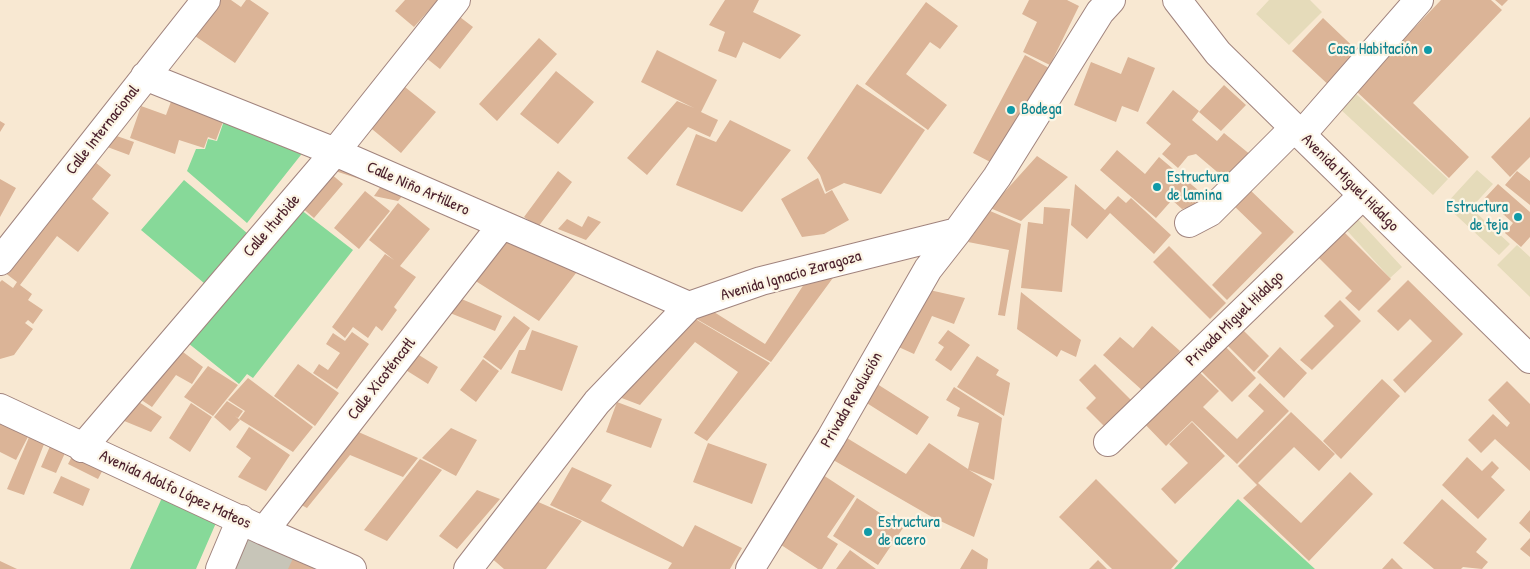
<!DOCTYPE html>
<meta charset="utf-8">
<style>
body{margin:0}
canvas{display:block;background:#f8e8d2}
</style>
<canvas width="1530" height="569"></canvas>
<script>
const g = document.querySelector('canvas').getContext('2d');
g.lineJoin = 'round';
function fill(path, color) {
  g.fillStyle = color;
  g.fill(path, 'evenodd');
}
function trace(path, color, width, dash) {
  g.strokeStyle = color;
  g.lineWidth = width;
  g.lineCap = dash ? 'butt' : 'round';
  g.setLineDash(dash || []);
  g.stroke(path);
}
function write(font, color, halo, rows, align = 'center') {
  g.font = font + ' "Patrick Hand",sans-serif';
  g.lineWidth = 4.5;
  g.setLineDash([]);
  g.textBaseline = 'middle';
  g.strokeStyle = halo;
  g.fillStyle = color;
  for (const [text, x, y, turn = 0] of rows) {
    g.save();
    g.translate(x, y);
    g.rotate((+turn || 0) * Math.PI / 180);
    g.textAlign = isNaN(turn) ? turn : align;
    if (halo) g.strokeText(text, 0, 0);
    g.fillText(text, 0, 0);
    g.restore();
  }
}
fill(new Path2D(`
 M1269,0H1310L1322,12L1289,45L1256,14Z
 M1354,92L1448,179L1433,195L1339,108Z
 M1477,170L1493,184L1471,208L1510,244L1499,255L1445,205Z
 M1354,215L1402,267L1390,278L1342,225Z
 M1517,245L1530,257V297L1497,265Z`), '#e5dbba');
fill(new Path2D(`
 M250,533L318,562L315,569H235Z`), '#c7c5b8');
fill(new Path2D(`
 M225,118L308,146L247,223L187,171L196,149H205L208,139L217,141Z
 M184,180L247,233L204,283L141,230Z
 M296,206L353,250L253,378L247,374L239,384L188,343Z
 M165,491L219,516L196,569H130Z
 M1238,499L1315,569H1174Z`), '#87d999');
fill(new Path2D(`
 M211,0H231L241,7L246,0H250L269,13L235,63L189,32Z
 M405,0H438L414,27L395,11Z
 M725,0H759L753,12L801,35L780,59L743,42L736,58L718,51L725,32L709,25Z
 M1029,0H1067L1079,6L1050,65L1023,52L1037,22L1022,14Z
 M1441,0H1491L1502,10L1413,103L1469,157L1449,178L1355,90Z
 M1495,0H1508L1502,6Z
 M926,2L958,26L940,49L930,42L906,74L947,105L928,130L865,84Z
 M452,11L473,27L440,69L420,53Z
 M1323,18L1364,57L1333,89L1292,51Z
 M539,38L557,54L497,121L479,104Z
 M657,50L717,80L701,112L718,120L710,137L688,127L647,175L627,158L677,101L694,108L641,82Z
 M1025,55L1049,68L996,165L973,153Z
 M1128,57L1155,68L1138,112L1122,106L1116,122L1074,105L1091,62L1121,74Z
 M556,71L594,102L558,144L520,114Z
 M395,79L436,112L401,153L361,120Z
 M857,84L925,130L881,194L844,183L826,192L820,175L807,158Z
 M1224,85L1246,105L1221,131L1199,112Z
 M1173,90L1199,111L1192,120L1217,141L1224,133L1252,156L1229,182L1196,154L1188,156L1178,168L1162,154L1171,144L1146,123Z
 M175,91L224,119L216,140L208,137L204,148L179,140L175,154L130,138L141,106L166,115Z
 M1530,117V157L1510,177L1491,157Z
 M730,120L791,150L742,212L676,185L696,134L716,142Z
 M0,121L5,124L0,132Z
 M111,134L134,142L129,155L102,145Z
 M1117,150L1145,174L1159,157L1212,202L1182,209L1172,200L1156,218L1100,170Z
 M337,156L409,188L398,201L374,196L381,186L329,169Z
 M1037,156L1068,177L1021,221L990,208Z
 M90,158L111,175L92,199L109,213L78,252L57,236L20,285L32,294L28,300L43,310L33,324L28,320L25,323L33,329L14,355L0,359V282L2,280L13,288L17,282L4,272Z
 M323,167L343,184L314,218L294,201Z
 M558,171L572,182L538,227L524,217Z
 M1517,171L1530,181V205L1505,185Z
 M818,178L825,194L832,190L849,220L824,234L802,237L781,199Z
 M0,179L16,188L0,217Z
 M1075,184L1105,210L1118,196L1126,203L1131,198L1171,235L1154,254L1110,213L1087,239L1071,225Z
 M1498,184L1530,212V237L1521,247L1505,233L1513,223L1485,198Z
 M1248,188L1294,232L1227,300L1212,285L1262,233L1232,204Z
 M365,191L390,211L359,249L334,228Z
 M398,203L430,229L400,266L416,277L394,307L397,310L382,331L376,326L368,338L353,327L345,338L332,327L385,254L394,260L369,240Z
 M1044,207L1070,209L1062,292L1021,288L1028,222L1043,224Z
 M990,211L1021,224L1005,316L998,315L1009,250L968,242Z
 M588,216L601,222L586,240L558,229L567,219L582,227Z
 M1344,232L1391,279L1359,311L1345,298L1352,291L1318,257Z
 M507,234L583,264L539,321L474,280Z
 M1169,246L1226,303L1210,319L1153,262Z
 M841,267L771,362L693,317L706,307L765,344L810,275Z
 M1408,280L1463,334L1405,393L1393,380L1432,341L1410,319L1398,331L1377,311Z
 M925,289L965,298L954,324L932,316L914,354L892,344Z
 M1021,292L1081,340L1076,357L1061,350L1057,357L1017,329Z
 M452,295L502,316L495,331L445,311Z
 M1340,300L1361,321L1312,370L1300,360L1334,326L1324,316Z
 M514,316L530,328L501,370L483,357Z
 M692,317L770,363L707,441L694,433L738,372L695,342L640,405L619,397Z
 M1152,326L1180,351L1143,391L1103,355L1120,337L1133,348Z
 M1239,326L1269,356L1254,372L1224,342Z
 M532,330L578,346L562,391L511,373L519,350H525Z
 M948,330L970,345L951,371L935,360L944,347L938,343Z
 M352,332L369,344L337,389L313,373L319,364L328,370L340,353L326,344L333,333L345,341Z
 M1220,341L1256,378L1232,402L1195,365Z
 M175,346L203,367L192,384L176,375L152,407L134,395Z
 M1280,347L1307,373L1284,398L1257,372Z
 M411,350L438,367L428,384L401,367Z
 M977,356L999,370L996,375L1010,383L1004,416L957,387Z
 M483,359L499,371L476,402L460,390Z
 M298,364L339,393L315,426L274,396Z
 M1095,364L1132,401L1106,428L1086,408L1096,398L1079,380Z
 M208,366L238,385L213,416L184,397Z
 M1193,366L1219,391L1203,407L1237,439L1264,411L1248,396L1260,383L1289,411L1237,464L1192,421L1166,446L1139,418Z
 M248,378L313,427L293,452L239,419L245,411L228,400Z
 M1382,379L1400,396L1341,459L1323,441Z
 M1507,381L1530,404V471L1495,439L1481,453L1468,440L1493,414L1507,427L1510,423L1488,400Z
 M874,382L929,417L917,435L862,400Z
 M954,387L1002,418L994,480L969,470L992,484L974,537L932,517L828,457L842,435L906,474L929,443L968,469L979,423L957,416L960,408L946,400Z
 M131,397L162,417L151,432L117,418Z
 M227,401L243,411L238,418L235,416L240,420L230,431L214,417Z
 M617,402L662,419L651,448L606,432Z
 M191,403L212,417L190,452L169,438Z
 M1291,412L1335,454L1319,471L1294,447L1258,483L1301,523L1350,472L1373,494L1309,561L1243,498L1257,485L1238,466Z
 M0,416L31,431L16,460L0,452Z
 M1192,422L1225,456L1175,504L1161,489L1188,463L1169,444Z
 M249,427L290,455L266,491L238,477L251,458L236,447Z
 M347,427L418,458L403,477L350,455L307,508L290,499Z
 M33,428L48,434L24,495L7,489Z
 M451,428L477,440L456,476L422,458Z
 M54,437L69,444L56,473L41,467Z
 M708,443L767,464L752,504L693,482Z
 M77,447L107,462L98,479L68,464Z
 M1467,457L1482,471L1492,461L1499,468L1491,477L1505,490L1478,519L1442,485Z
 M420,459L442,470L387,541L364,530Z
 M572,467L612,485L601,501L683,547L695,525L742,548L730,569H668L672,563L550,505Z
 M817,471L855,496L827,537L838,544L822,569H818L772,539Z
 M61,476L90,489L83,506L53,493Z
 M1096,479L1178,561L1171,569H1112L1059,517Z
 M477,490L500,499L457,549L439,536Z
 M857,498L903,528L878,565L833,536Z
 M1442,499L1487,539L1476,552L1488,562L1482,569L1463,567L1461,569H1434L1403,543Z
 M536,501L582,521L546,569H504L489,556Z
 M1530,510V533L1519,523Z
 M1530,538V557L1520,549Z
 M298,548L318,557L313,569H288Z
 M972,549L988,559L987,569H960Z
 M850,550L876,569H836Z
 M1392,558L1403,569H1382Z
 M1098,560L1107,569H1089Z
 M0,561L17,569H0Z`), '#dbb497');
const minor = new Path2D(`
 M145,76L335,152L689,306
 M1301,135L1419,0
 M1189,223L1210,212L1294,128
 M0,261L206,0
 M0,408L264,531L352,569
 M1108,442L1362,196
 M82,448L335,152L456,0
 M264,531L501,226
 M220,569L241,519
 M468,569L597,402L689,306L761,281L957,232L997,177L1100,12L1111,0
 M750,569L831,438L928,269L957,232`);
const major = new Path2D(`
 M1177,0L1218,53L1530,359`);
trace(minor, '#a1847e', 30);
trace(major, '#a1847e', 30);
trace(minor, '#fff', 28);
trace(major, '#fff', 28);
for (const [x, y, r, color] of [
 [1428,50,5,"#0f9aa8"],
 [1011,110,5,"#0f9aa8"],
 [1157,187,5,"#0f9aa8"],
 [1518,217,5,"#0f9aa8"],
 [868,532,5,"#0f9aa8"]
]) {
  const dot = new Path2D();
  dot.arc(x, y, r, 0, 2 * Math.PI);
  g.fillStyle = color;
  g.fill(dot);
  trace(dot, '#fcf5e5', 2);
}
write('16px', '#0d838f', '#fcf5e5', [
 ["Casa Habitación",1418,50,"right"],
 ["Bodega",1021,110],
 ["Estructura",1167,178],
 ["de lamina",1167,196],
 ["Estructura",1508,208,"right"],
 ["de teja",1508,226,"right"],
 ["Estructura",878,523],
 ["de acero",878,541]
], 'left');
write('16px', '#4a1f2b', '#fcf5e5', [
 ["Calle Internacional",103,130,-52],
 ["Avenida Miguel Hidalgo",1350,183,45],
 ["Calle Niño Artillero",418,189,24],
 ["Calle Iturbide",272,226,-49],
 ["Avenida Ignacio Zaragoza",791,276,-16],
 ["Privada Miguel Hidalgo",1235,319,-44],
 ["Calle Xicoténcatl",382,379,-52],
 ["Privada Revolución",852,400,-60],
 ["Avenida Adolfo López Mateos",175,490,25]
]);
</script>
